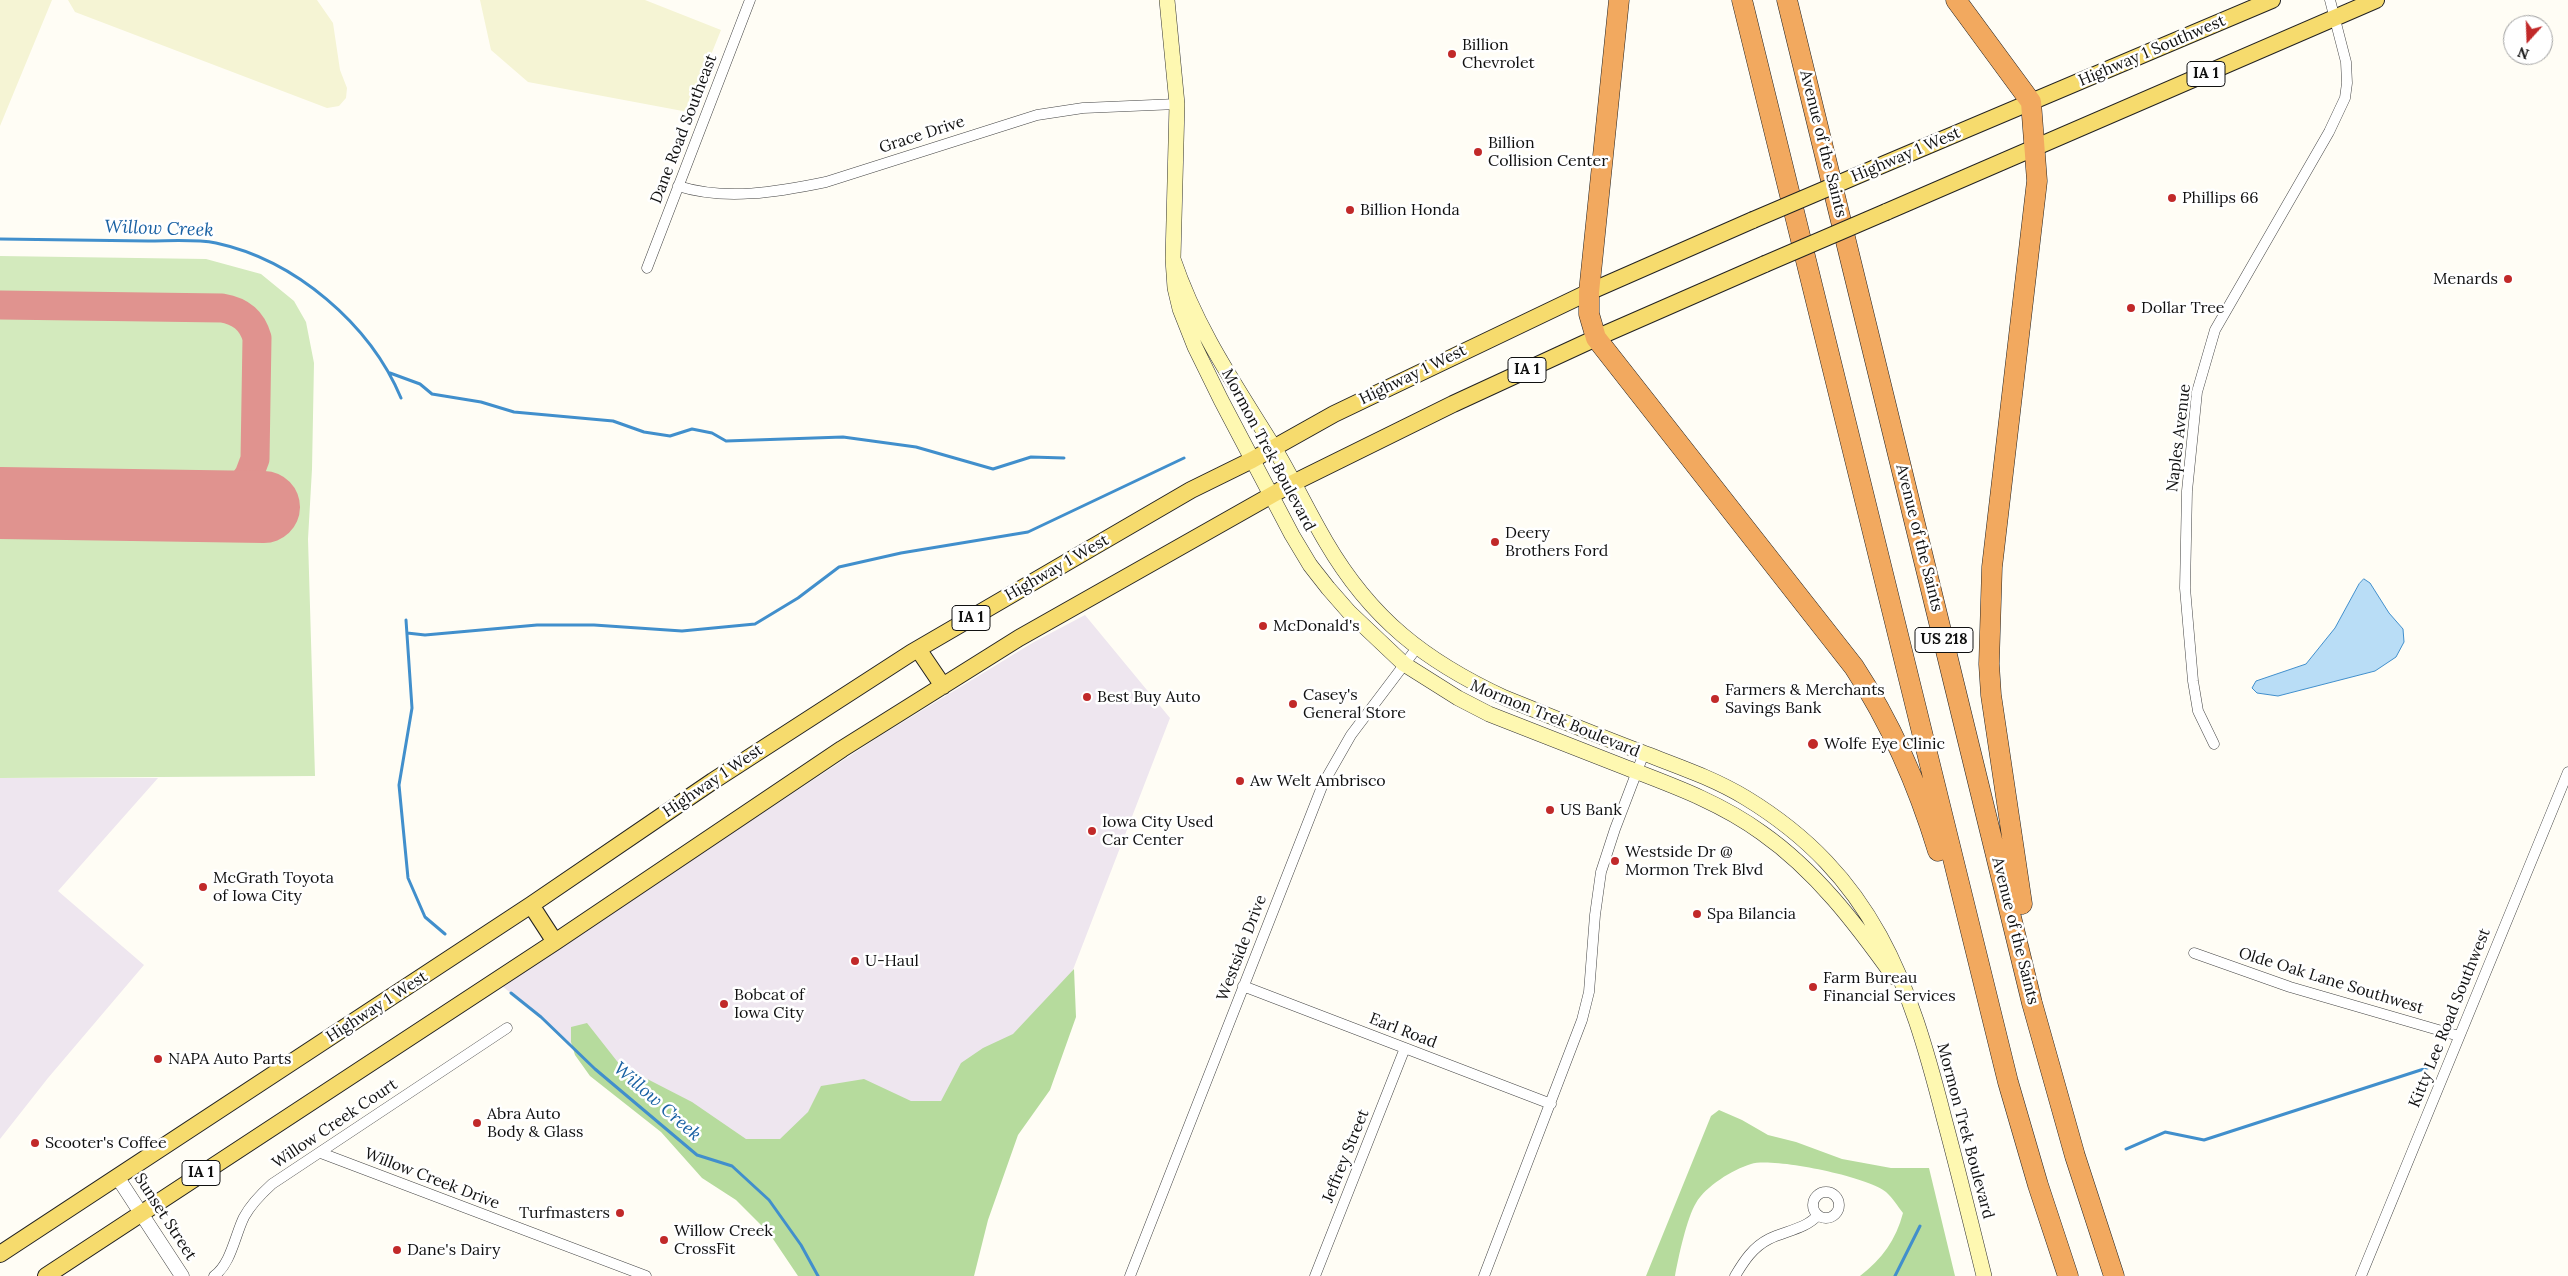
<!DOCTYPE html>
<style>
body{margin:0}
#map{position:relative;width:2568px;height:1276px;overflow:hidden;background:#fffdf5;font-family:Lora,serif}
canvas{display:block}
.north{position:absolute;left:2503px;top:15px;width:50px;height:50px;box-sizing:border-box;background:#fff;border:1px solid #a0a0a0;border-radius:50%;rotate:200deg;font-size:14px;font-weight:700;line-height:20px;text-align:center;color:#111}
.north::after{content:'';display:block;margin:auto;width:18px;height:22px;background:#c12929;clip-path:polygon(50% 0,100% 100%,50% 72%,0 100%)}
</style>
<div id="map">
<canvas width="2568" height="1276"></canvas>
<div class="north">N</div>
</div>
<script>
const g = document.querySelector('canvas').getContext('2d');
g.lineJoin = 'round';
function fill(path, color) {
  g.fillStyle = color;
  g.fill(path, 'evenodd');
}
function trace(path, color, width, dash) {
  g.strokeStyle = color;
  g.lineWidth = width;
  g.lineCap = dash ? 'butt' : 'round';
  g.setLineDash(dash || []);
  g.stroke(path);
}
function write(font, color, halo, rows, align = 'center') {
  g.font = font + ' Lora,serif';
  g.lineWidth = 5;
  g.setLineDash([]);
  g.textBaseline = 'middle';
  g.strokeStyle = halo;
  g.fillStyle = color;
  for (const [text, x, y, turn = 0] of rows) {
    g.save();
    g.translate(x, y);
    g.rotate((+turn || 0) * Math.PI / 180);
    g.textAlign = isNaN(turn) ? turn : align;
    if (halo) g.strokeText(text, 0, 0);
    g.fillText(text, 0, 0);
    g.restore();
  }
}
fill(new Path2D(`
 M1085,615L1170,718L955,1276L725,1172L501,985L880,736L1034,642Z
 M0,778H158L58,891L144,965L48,1078L0,1139Z`), '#eee6ef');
fill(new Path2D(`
 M0,0H52L0,126Z
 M68,0H317L333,23L340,70L347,88L346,98L339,106L327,108L75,12Z
 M480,0H645L721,30L688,112L528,82L491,50Z`), '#f5f4d4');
fill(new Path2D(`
 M0,256L206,259L261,274L294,301L306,322L314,363L312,469L308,539L315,776L0,778V528L264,532L267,346C264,320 250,305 224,300L0,297Z
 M0,314L196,316L228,322L238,328L245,341L249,370L247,455L233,475L210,481L0,478Z`), '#d3eabd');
fill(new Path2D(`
 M1074,969L1076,1017L1050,1090L1018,1135L988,1220L974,1276H798L769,1233L736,1200L702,1178L661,1132L590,1076L575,1055L571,1042V1027L587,1023L620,1065L692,1102L746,1139H780L808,1112L821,1086L864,1079L911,1101H941L961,1063L983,1048L1013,1034Z
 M1719,1110L1742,1120L1768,1135L1796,1142L1842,1159L1891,1168H1929L1955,1276H1860C1882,1259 1896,1240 1903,1213C1898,1207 1893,1198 1886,1192C1869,1177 1773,1157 1751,1164C1732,1170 1706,1186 1696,1203C1687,1217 1678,1259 1675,1276H1646L1711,1116Z`), '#b6db9d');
const water = new Path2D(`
 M2364,579L2370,583L2389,613L2403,629L2404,642L2396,657L2375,671L2278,696L2257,693L2252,688L2256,681L2306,664L2335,628L2359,584Z`);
fill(water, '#b9ddf6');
trace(water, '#418fcc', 1);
trace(new Path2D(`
 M0,239C49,240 99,240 148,241C170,241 195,239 216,243C295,260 370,324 401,398
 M390,373L420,384L432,394L481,402L514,412L613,421L644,432L670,436L692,429L712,433L726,441L843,437L916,447L993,469L1031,457L1064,458
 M406,620L412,708L399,785L408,878L425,917L445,934
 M407,633L425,635L537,625H594L682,631L755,624L798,598L839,567L901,553L1028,532L1184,458
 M511,993L541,1017L595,1069L697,1155L732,1166L769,1200L801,1245L818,1276
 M2126,1149L2165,1132L2204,1140L2430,1067
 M1895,1276L1920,1226`), '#418fcc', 3);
trace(new Path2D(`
 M0,305L222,308C240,311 252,320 257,338L255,459L249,475L226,507`), '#e0938f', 29);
trace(new Path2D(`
 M0,503L264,507`), '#e0938f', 72);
const minor = new Path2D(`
 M678,186C725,201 778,192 826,182L1037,115L1083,108L1177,104
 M647,268L750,0
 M2214,744L2198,711L2193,681L2185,588L2187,491L2197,392L2215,330L2329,132L2345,98L2347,83L2346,62L2330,0
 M2194,953L2290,987L2459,1036
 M1243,986L1551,1104
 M321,1153L646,1276
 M1813 1205a13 13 0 1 1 26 0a13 13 0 1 1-26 0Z
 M214,1276C231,1264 235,1235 244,1217C251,1204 261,1194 272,1184L507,1028
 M1130,1276L1323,784L1351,735L1416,649
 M1315,1276L1405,1048
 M1484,1276L1582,1020L1589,992L1595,915L1601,872L1615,829L1644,753
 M1735,1276C1744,1261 1753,1247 1769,1239C1785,1231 1806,1229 1818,1215
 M2361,1276L2568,772`);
const tertiary = new Path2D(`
 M118,1178L182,1276`);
const secondary = new Path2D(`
 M1167,0L1177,104L1173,259L1175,288L1180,309L1195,347L1221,400L1292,535L1310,565L1328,588L1349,612L1404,664L1458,698L1489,714C1535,732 1581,750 1627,768C1674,786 1721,803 1762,833C1816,871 1856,924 1894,977
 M1173,259C1197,330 1234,383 1273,446C1292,477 1307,510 1326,542C1371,619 1425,661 1505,698C1550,716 1596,735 1641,752C1677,766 1713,778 1746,798C1874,876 1909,981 1944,1118C1958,1170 1971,1223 1984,1276`);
const primary = new Path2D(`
 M1875,168L2272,0
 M1886,212L2376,0
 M918,649L943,686
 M531,905L555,942
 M0,1254L531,905L713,781L911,653L1191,490L1252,460L1334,414L1589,292L1753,220
 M46,1276L555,942L842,749L1019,638L1293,483L1453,404L1596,338L1765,264`);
const motorway = new Path2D(`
 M1619,0L1589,292V314L1596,338L1854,667C1892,725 1918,785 1938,851
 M1742,0L2008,1082L2038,1185L2068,1276
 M1787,0L2032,1003L2075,1156L2114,1276
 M1956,0L2031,102L2037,181L1992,567L1989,664L1991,695L2022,904`);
trace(minor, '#444', 11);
trace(tertiary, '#444', 15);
trace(secondary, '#333', 16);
trace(primary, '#222', 18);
trace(motorway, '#222', 21);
trace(minor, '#fff', 10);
trace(tertiary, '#fff', 14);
trace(secondary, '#fef8b1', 15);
trace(primary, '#f6db6d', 16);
trace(motorway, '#f2a95f', 20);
const primaryBridge = new Path2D(`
 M1753,220L1875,168
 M1765,264L1886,212`);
trace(primaryBridge, '#222', 18, []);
trace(primaryBridge, '#f6db6d', 16);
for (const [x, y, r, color] of [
 [1452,54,5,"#c12929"],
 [1478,152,5,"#c12929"],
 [2172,198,5,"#c12929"],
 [1350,210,5,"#c12929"],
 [2508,279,5,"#c12929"],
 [2131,308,5,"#c12929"],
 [1495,542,5,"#c12929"],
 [1263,626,5,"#c12929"],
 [1087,697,5,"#c12929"],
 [1715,699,5,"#c12929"],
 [1293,704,5,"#c12929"],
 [1813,744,6,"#c12929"],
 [1240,781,5,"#c12929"],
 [1550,810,5,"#c12929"],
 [1092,831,5,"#c12929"],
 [1615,861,5,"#c12929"],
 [203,887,5,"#c12929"],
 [1697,914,5,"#c12929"],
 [855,961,5,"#c12929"],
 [1813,987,5,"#c12929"],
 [724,1004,5,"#c12929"],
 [158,1059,5,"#c12929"],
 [477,1123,5,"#c12929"],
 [35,1143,5,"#c12929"],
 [620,1213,5,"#c12929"],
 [664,1240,5,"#c12929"],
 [397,1250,5,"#c12929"]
]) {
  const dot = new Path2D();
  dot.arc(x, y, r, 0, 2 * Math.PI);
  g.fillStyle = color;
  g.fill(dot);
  trace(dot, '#fff', 2);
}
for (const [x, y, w] of [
 [2206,74,38],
 [1527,370,38],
 [971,618,38],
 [1944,640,58],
 [201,1173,38]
]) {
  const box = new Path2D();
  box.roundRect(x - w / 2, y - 12.5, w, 25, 4);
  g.fillStyle = '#fff';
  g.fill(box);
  trace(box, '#111', 1);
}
write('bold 15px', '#111', null, [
 ["IA 1",2206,74],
 ["IA 1",1527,370],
 ["IA 1",971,618],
 ["US 218",1944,640],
 ["IA 1",201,1173]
]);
write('16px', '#111', '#fff', [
 ["Billion",1462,45],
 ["Chevrolet",1462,63],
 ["Billion",1488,143],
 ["Collision Center",1488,161],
 ["Phillips 66",2182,198],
 ["Billion Honda",1360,210],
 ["Menards",2498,279,"right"],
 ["Dollar Tree",2141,308],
 ["Deery",1505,533],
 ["Brothers Ford",1505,551],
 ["McDonald's",1273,626],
 ["Farmers & Merchants",1725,690],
 ["Savings Bank",1725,708],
 ["Casey's",1303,695],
 ["General Store",1303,713],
 ["Best Buy Auto",1097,697],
 ["Wolfe Eye Clinic",1824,744],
 ["Aw Welt Ambrisco",1250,781],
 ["US Bank",1560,810],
 ["Iowa City Used",1102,822],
 ["Car Center",1102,840],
 ["Westside Dr @",1625,852],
 ["Mormon Trek Blvd",1625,870],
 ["McGrath Toyota",213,878],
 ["of Iowa City",213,896],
 ["Spa Bilancia",1707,914],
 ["U-Haul",865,961],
 ["Farm Bureau",1823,978],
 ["Financial Services",1823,996],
 ["Bobcat of",734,995],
 ["Iowa City",734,1013],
 ["NAPA Auto Parts",168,1059],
 ["Abra Auto",487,1114],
 ["Body & Glass",487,1132],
 ["Scooter's Coffee",45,1143],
 ["Turfmasters",610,1213,"right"],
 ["Willow Creek",674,1231],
 ["CrossFit",674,1249],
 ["Dane's Dairy",407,1250]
], 'left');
write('16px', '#111', '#fff', [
 ["Highway 1 Southwest",2152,51,-23],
 ["Dane Road Southeast",684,129,-69],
 ["Grace Drive",922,135,-18],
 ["Avenue of the Saints",1823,144,76],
 ["Highway 1 West",1906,155,-23],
 ["Highway 1 West",1413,375,-26],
 ["Naples Avenue",2179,438,-83],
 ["Mormon Trek Boulevard",1268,450,62],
 ["Avenue of the Saints",1919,538,76],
 ["Highway 1 West",1057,568,-30],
 ["Mormon Trek Boulevard",1555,719,22],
 ["Highway 1 West",713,781,-34],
 ["Avenue of the Saints",2015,931,76],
 ["Westside Drive",1242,948,-69],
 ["Olde Oak Lane Southwest",2331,981,17],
 ["Highway 1 West",377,1007,-33],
 ["Kitty Lee Road Southwest",2450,1018,-68],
 ["Earl Road",1403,1031,21],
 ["Willow Creek Court",335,1124,-34],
 ["Mormon Trek Boulevard",1965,1131,75],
 ["Jeffrey Street",1346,1156,-68],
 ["Willow Creek Drive",432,1179,21],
 ["Sunset Street",165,1217,57]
]);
write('italic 18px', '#1961a3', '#fff', [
 ["Willow Creek",159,229,2],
 ["Willow Creek",657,1102,41]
]);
</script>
